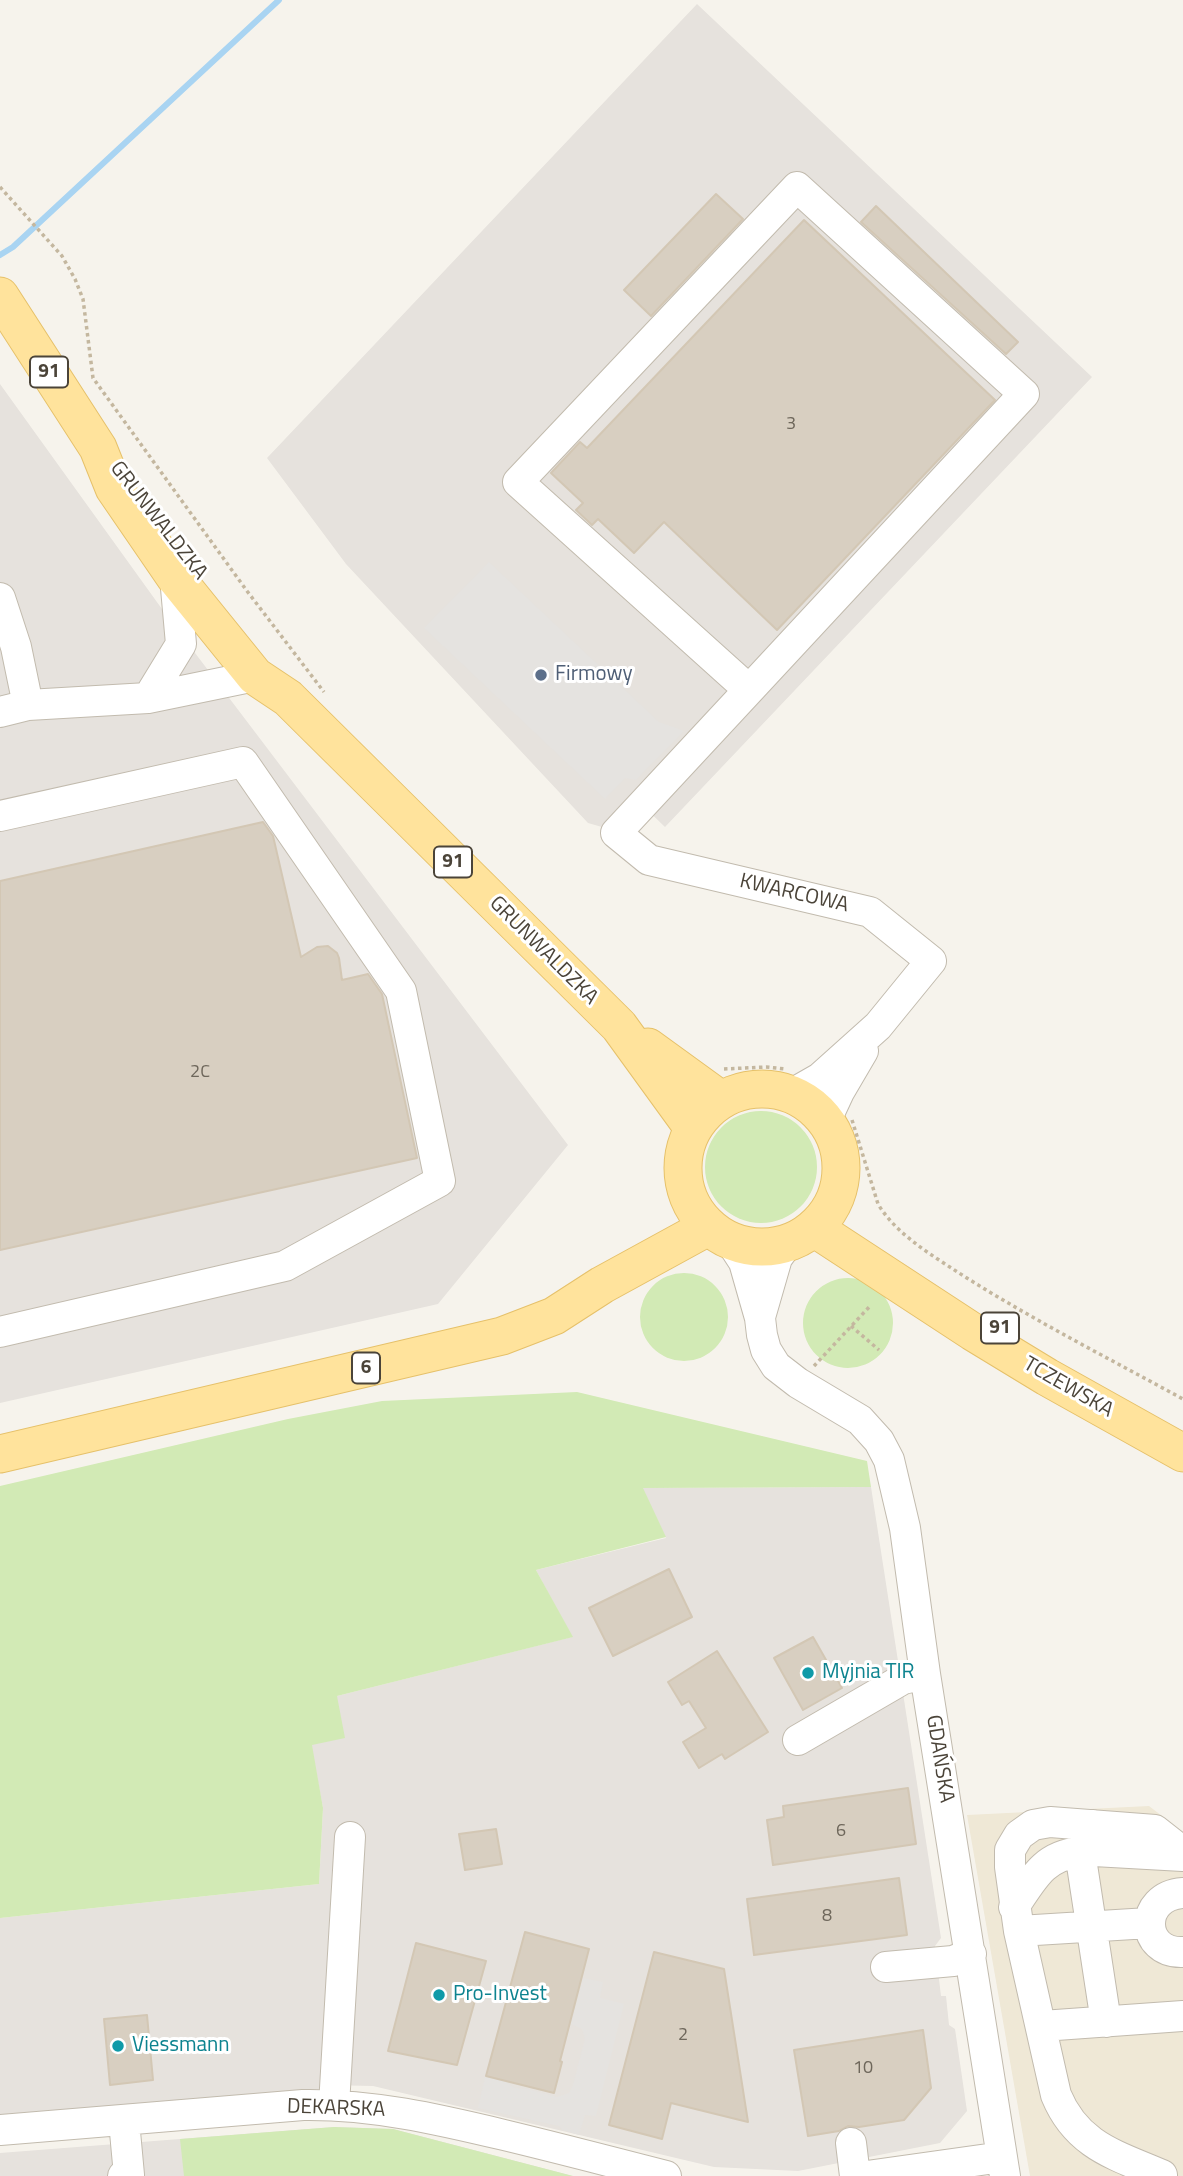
<!DOCTYPE html>
<meta charset="utf-8">
<style>
body{margin:0}
canvas{display:block;background:#f6f3ec}
</style>
<canvas width="1183" height="2176"></canvas>
<script>
const g = document.querySelector('canvas').getContext('2d');
g.lineJoin = 'round';
function fill(path, color) {
  g.fillStyle = color;
  g.fill(path, 'evenodd');
}
function trace(path, color, width, dash) {
  g.strokeStyle = color;
  g.lineWidth = width;
  g.lineCap = dash ? 'butt' : 'round';
  g.setLineDash(dash || []);
  g.stroke(path);
}
function write(font, color, halo, rows, align = 'center') {
  g.font = font + ' "Titillium Web",sans-serif';
  g.lineWidth = 6;
  g.setLineDash([]);
  g.textBaseline = 'middle';
  g.strokeStyle = halo;
  g.fillStyle = color;
  for (const [text, x, y, turn = 0] of rows) {
    g.save();
    g.translate(x, y);
    g.rotate((+turn || 0) * Math.PI / 180);
    g.textAlign = isNaN(turn) ? turn : align;
    if (halo) g.strokeText(text, 0, 0);
    g.fillText(text, 0, 0);
    g.restore();
  }
}
fill(new Path2D(`
 M697,4L1092,377L665,827L635,798L626,802L602,827L588,823L346,564L267,458Z
 M0,384L167,616L568,1145L438,1304L0,1403Z
 M871,1487L941,1938L935,1946L941,1996H946L949,2025L955,2029L967,2111L940,2143L798,2171L714,2167L373,2086L327,2085L320,2089L0,2115V1918L319,1884L323,1808L311,1745L337,1696L572,1637L536,1570L666,1538L642,1488Z
 M334,2127L393,2129L573,2176H0V2153Z`), '#e6e2dd');
fill(new Path2D(`
 M1149,1806L1183,1832V2176H1030L967,1815Z`), '#efe8d6');
fill(new Path2D(`
 M705 1167a56 56 0 1 1 112 0a56 56 0 1 1-112 0Z
 M640 1317a44 44 0 1 1 88 0a44 44 0 1 1-88 0Z
 M803 1323a45 45 0 1 1 90 0a45 45 0 1 1-90 0Z
 M577,1392L867,1461L871,1487L643,1488L666,1537L536,1570L573,1637L337,1696L345,1738L312,1745L323,1808L319,1884L0,1918V1486L288,1419L382,1401Z
 M334,2127L393,2129L573,2176H184L180,2139Z`), '#d2eab5');
fill(new Path2D(`
 M489,562L659,722L684,731L636,780L625,778L605,799L424,628Z
 M583,1978L603,1982L600,1998L624,2004L596,2116L585,2115L579,2135L562,2130L559,2126L478,2108L485,2077L506,2082L515,2088L528,2089L557,2097L569,2093L573,2085L585,2039L582,2029L571,2024Z`), '#e5e3e0');
trace(new Path2D(`
 M0,255L13,247L279,0`), '#a9d4f2', 6);
const building = new Path2D(`
 M716,194L743,219L651,316L624,290Z
 M876,206L1018,342L1006,354L861,222Z
 M804,220L995,400L777,630L664,522L634,553L598,519L592,525L576,510L583,503L551,473L580,442L587,448Z
 M263,822L273,836L301,957L317,947L328,946L337,953L339,958L342,980L368,974L382,994L417,1158L0,1250V881Z
 M669,1569L692,1617L613,1656L589,1608Z
 M813,1637L842,1688L803,1710L774,1658Z
 M717,1651L768,1732L725,1759L722,1754L699,1768L683,1742L706,1728L689,1701L682,1705L668,1682Z
 M908,1788L916,1844L773,1865L767,1820L784,1817L783,1806Z
 M496,1829L502,1864L465,1870L459,1834Z
 M899,1878L907,1935L754,1955L747,1899Z
 M525,1932L589,1949L560,2061L562,2062L554,2093L486,2076Z
 M416,1943L486,1961L457,2065L388,2051Z
 M654,1952L724,1969L748,2122L671,2103L662,2139L609,2125Z
 M147,2015L153,2080L110,2085L104,2019Z
 M923,2030L931,2088L904,2120L859,2127L848,2126L839,2131L808,2136L794,2050Z`);
fill(building, '#d8cfc1');
trace(building, '#d3c7b4', 2);
const minor = new Path2D(`
 M0,598L16,647L28,705
 M749,690L1024,394L797,187L518,482L749,690L616,833L649,860L870,912L931,961L878,1026L820,1078L792,1094
 M148,698L181,644L175,577
 M0,712L28,705L148,698L255,676
 M0,816L243,762L401,991L440,1181L285,1266L0,1332
 M826,1120L839,1092L863,1051
 M731,1242L744,1262L760,1318L762,1335L766,1350L776,1366L798,1383L860,1420L879,1441L889,1460L905,1528L925,1674L1005,2176
 M760,1317L777,1258L788,1243
 M798,1740L903,1679L925,1674
 M1093,1825L1094,1851L1183,1856
 M1183,1893C1138,1896 1140,1954 1183,1952
 M1014,1907C1033,1879 1043,1856 1080,1852L1106,2022
 M1019,1931L1149,1923
 M886,1967L953,1961L971,1954
 M1042,2026L1183,2016
 M334,2105L350,1837
 M0,2130L303,2105C372,2104 437,2119 504,2135C558,2148 612,2162 666,2176
 M851,2143L855,2176
 M1162,2175C1116,2155 1077,2146 1056,2095L1019,1931L1010,1867V1850L1019,1835L1033,1825L1050,1822L1155,1830L1183,1852
 M123,2176L129,2175L124,2121
 M867,2176L1002,2157`);
const major = new Path2D(`
 M0,296L98,448L114,488L175,577L255,676L288,698L619,1026L693,1128
 M648,1047L721,1100
 M683 1168a79 79 0 1 1 158 0a79 79 0 1 1-158 0Z
 M814,1228L973,1332L1047,1377L1183,1453
 M0,1454L502,1336L554,1316L602,1285L708,1227`);
trace(minor, '#c2bbae', 32);
trace(major, '#e6c16a', 39);
trace(new Path2D(`
 M0,187L62,256L75,279L83,299L93,378L247,591L324,692
 M724,1069L766,1067L786,1069
 M852,1120L878,1204C896,1234 930,1254 959,1273C1031,1319 1108,1358 1183,1399
 M851,1326L879,1350
 M814,1366L871,1305`), '#c4b79f', 3.5, [3.5, 3.5]);
trace(minor, '#fff', 30);
trace(major, '#ffe39c', 37);
for (const [x, y, r, color] of [
 [541,675,7,"#5c6f8a"],
 [808,1673,7,"#0f9aa8"],
 [439,1995,7,"#0f9aa8"],
 [118,2046,7,"#0f9aa8"]
]) {
  const dot = new Path2D();
  dot.arc(x, y, r, 0, 2 * Math.PI);
  g.fillStyle = color;
  g.fill(dot);
  trace(dot, '#fff', 2.5);
}
write('18px', '#6e675b', null, [
 ["3",791,425],
 ["2C",200,1073],
 ["6",841,1832],
 ["8",827,1917],
 ["2",683,2036],
 ["10",863,2069]
]);
for (const [x, y, w] of [
 [49,372,38],
 [453,862,38],
 [1000,1328,38],
 [366,1368,28]
]) {
  const box = new Path2D();
  box.roundRect(x - w / 2, y - 15.5, w, 31, 5);
  g.fillStyle = '#fff';
  g.fill(box);
  trace(box, '#4b4439', 2);
}
write('bold 19px', '#4b4439', null, [
 ["91",49,372],
 ["91",453,862],
 ["91",1000,1328],
 ["6",366,1368]
]);
write('21px', '#4b4439', '#fff', [
 ["GRUNWALDZKA",158,521,52],
 ["KWARCOWA",794,894,13],
 ["GRUNWALDZKA",543,951,45],
 ["TCZEWSKA",1068,1388,30],
 ["GDAŃSKA",939,1759,81],
 ["DEKARSKA",336,2109,2]
]);
write('21px', '#4e5e75', '#fff', [
 ["Firmowy",555,675]
], 'left');
write('21px', '#0d838f', '#fff', [
 ["Myjnia TIR",822,1673],
 ["Pro-Invest",453,1995],
 ["Viessmann",132,2046]
], 'left');
</script>
